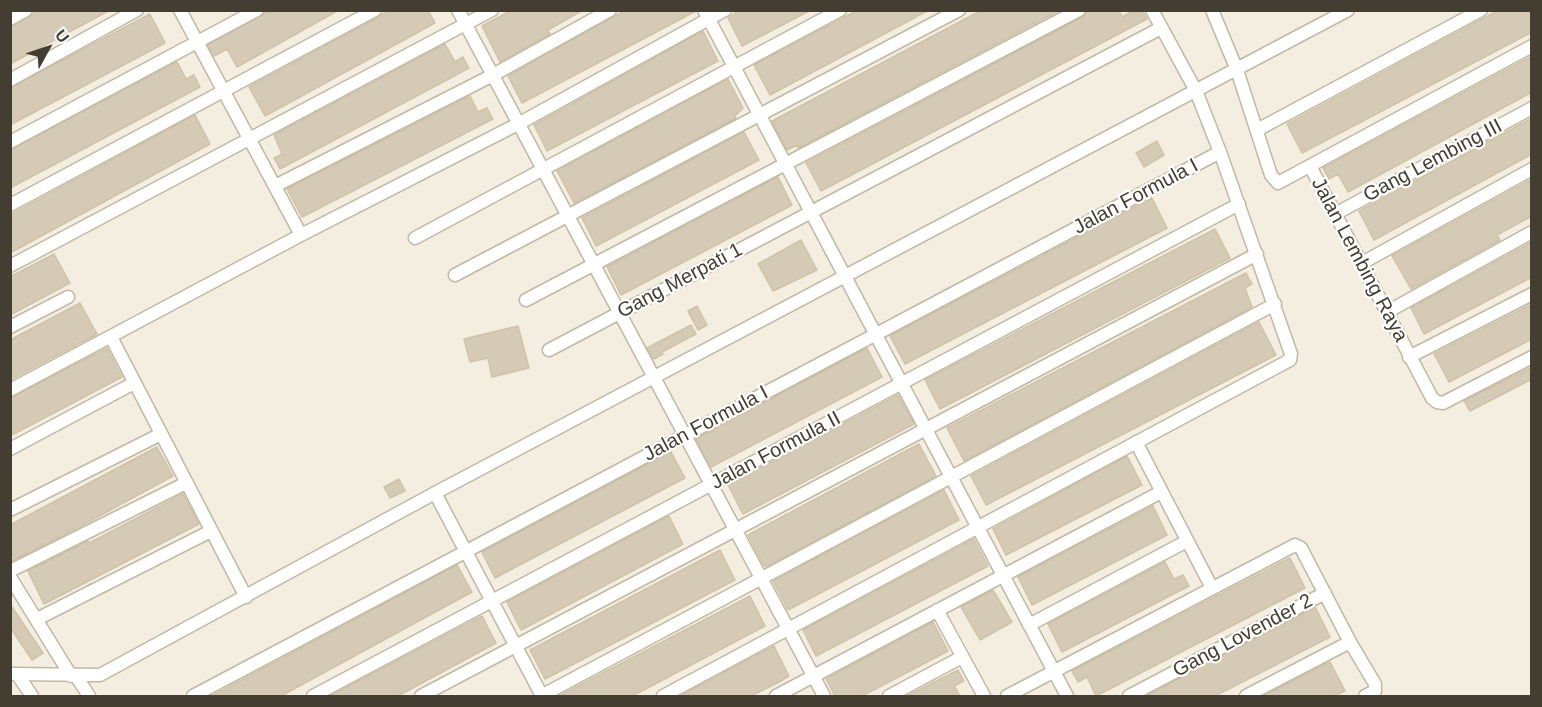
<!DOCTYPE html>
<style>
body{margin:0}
#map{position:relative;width:1542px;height:707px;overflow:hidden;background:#f3eee0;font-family:Helvetica,sans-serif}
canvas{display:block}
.frame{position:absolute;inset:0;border:12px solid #443d31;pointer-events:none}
.north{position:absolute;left:18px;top:18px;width:60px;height:60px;-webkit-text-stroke:4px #fff;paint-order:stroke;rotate:50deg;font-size:16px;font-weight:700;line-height:24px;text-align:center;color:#443d31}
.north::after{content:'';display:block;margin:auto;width:21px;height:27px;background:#443d31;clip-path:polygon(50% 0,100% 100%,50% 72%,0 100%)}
</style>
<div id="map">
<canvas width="1542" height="707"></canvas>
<div class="frame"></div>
<div class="north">U</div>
</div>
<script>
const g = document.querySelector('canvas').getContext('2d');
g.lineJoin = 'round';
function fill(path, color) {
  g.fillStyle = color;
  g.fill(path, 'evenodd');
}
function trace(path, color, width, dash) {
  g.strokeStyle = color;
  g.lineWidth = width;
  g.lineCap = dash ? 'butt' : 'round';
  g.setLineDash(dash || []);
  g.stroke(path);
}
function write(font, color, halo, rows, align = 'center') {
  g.font = font + ' Helvetica,sans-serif';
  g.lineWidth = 4.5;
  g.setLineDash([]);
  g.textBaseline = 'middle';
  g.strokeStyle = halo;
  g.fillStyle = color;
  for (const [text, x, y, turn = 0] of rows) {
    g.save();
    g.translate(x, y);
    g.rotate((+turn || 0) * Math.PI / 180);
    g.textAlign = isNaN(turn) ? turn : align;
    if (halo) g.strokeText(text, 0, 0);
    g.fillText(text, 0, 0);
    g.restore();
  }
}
const building = new Path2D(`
 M40,10H110L10,64V27Z
 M270,10H339L237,67L227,49L214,56L208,45Z
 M388,10H428L435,23L265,116L249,87L379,17Z
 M512,10H583L548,30L550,34L500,62L482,26Z
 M626,10L696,11L522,103L508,76Z
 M739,10H811L742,46L728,18Z
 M858,10H929L770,95L754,65Z
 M982,10H1060L798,148L797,145L787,150L772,121Z
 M1087,10H1119L1122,17L1135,10H1142L1147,19L821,191L806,163L1083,17Z
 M1499,10H1532V32L1302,153L1287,124Z
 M150,14L165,43L10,125V88Z
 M703,31L718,61L547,151L534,125Z
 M445,44L455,62L463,57L469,68L280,169L274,158L282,154L274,135Z
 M1532,56V92L1348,192L1338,174L1329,179L1323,168Z
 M177,62L186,79L194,75L200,87L10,188V150Z
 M728,79L743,108L735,116L736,118L574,203L557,171Z
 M470,96L478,112L487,108L493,119L302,217L287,189Z
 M195,115L210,144L10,253V215Z
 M1532,118V154L1374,240L1359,211Z
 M744,132L759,160L596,246L582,218Z
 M1157,141L1164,155L1144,167L1136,153Z
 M778,177L792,205L621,295L607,267Z
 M1532,179V216L1497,235L1500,240L1411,289L1392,256Z
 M1152,198L1167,228L905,364L890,336Z
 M1215,229L1230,258L940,409L925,380Z
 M801,240L817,270L773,291L758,264Z
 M1532,242V277L1424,334L1411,308Z
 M54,254L70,283L10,315V277Z
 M1246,273L1252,284L1245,288L1252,307L964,461L947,428Z
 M80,303L97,334L10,380V340Z
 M1532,304V339L1449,382L1434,354Z
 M697,306L707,325L698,330L688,311Z
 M1259,322L1276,355L986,505L971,476Z
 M691,325L696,334L662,352L663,354L654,359L647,348Z
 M518,326L529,368L492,377L488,358L470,362L464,339Z
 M107,348L122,377L10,436V398Z
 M867,348L882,377L711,467L696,439Z
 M1532,367V379L1470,411L1464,401Z
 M898,395L914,424L743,514L728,485Z
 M919,444L936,476L766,567L763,564L748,535Z
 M157,447L173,476L81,526L10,562V525Z
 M671,452L685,478L495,578L482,552Z
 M1127,456L1142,485L1006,555L993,529Z
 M399,479L405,491L390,498L384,487Z
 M944,490L959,520L788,610L773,581Z
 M183,494L199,524L44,604L28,571L88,541L89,543Z
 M1153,506L1167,535L1032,605L1018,577Z
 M669,516L683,544L521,630L507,602Z
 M974,539L988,566L816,656L803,630Z
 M720,550L735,580L545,679L530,650Z
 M1290,558L1305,588L1096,696L1087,677L1078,682L1072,671Z
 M1165,562L1174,579L1183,575L1189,586L1062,652L1048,624Z
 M457,565L472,592L281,696H212Z
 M993,590L1012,622L980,640L961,607Z
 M750,596L765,626L638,693L631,696H559Z
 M10,604L43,653L32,660L10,627Z
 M1315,607L1330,637L1215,696H1146Z
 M482,616L496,643L398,696H330Z
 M933,622L948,651L862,696H835L826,679Z
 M774,646L789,676L779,682L751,696H680Z
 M1330,662L1345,691L1334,696H1263Z
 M958,670L964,681L954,686L960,696H907Z`);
fill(building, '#d4cab5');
trace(building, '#d1c2a7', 1.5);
const street = new Path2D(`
 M180,10L301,235
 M458,10L824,696
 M704,10L1067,696
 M1212,10L1237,70L1271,175L1278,183L1532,46
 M10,19L26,10
 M10,80L137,10
 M1257,130L1481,10
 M10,142L257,10
 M1310,166L1432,398L1437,402L1443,403L1532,357
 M275,186L493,75L610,10
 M10,205L375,10
 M1335,214L1532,108
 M415,238L840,10
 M1362,263L1532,169
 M10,266L492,10
 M455,275L959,10
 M526,300L1079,10
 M1387,312L1532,232
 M10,327L68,297
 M111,337L246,597
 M549,350L1161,28
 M1409,357L1532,294
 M10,390L301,235L518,124L725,10
 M1136,442L1212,588
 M10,449L134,383
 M435,493L542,696
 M10,510L161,434
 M10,571L186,483
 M10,577L71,676
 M937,610L984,696
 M37,619L211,531
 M1029,625L1187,541
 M10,674L100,675L435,493L1348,10
 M17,674L32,696
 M76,676L89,696
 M193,696L1220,152
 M313,696L1239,204
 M421,696L1257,254
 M541,696L1275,304
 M663,696L1290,360L1291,354L1220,152L1196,91L1152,10
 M776,696L1161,492
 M889,696L962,657
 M1007,696L1295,545L1301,548L1350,642L1375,684V691L1365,696
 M1129,696L1325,593
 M1246,696L1350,642`);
trace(street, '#c1b9a5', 15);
trace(street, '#fff', 12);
write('20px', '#443d31', '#fff', [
 ["Gang Lembing III",1433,161,-28],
 ["Jalan Formula I",1136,197,-28],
 ["Jalan Lembing Raya",1359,260,62],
 ["Gang Merpati 1",680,281,-28],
 ["Jalan Formula I",706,424,-28],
 ["Jalan Formula II",776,451,-28],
 ["Gang Lovender 2",1243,636,-28]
]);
</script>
